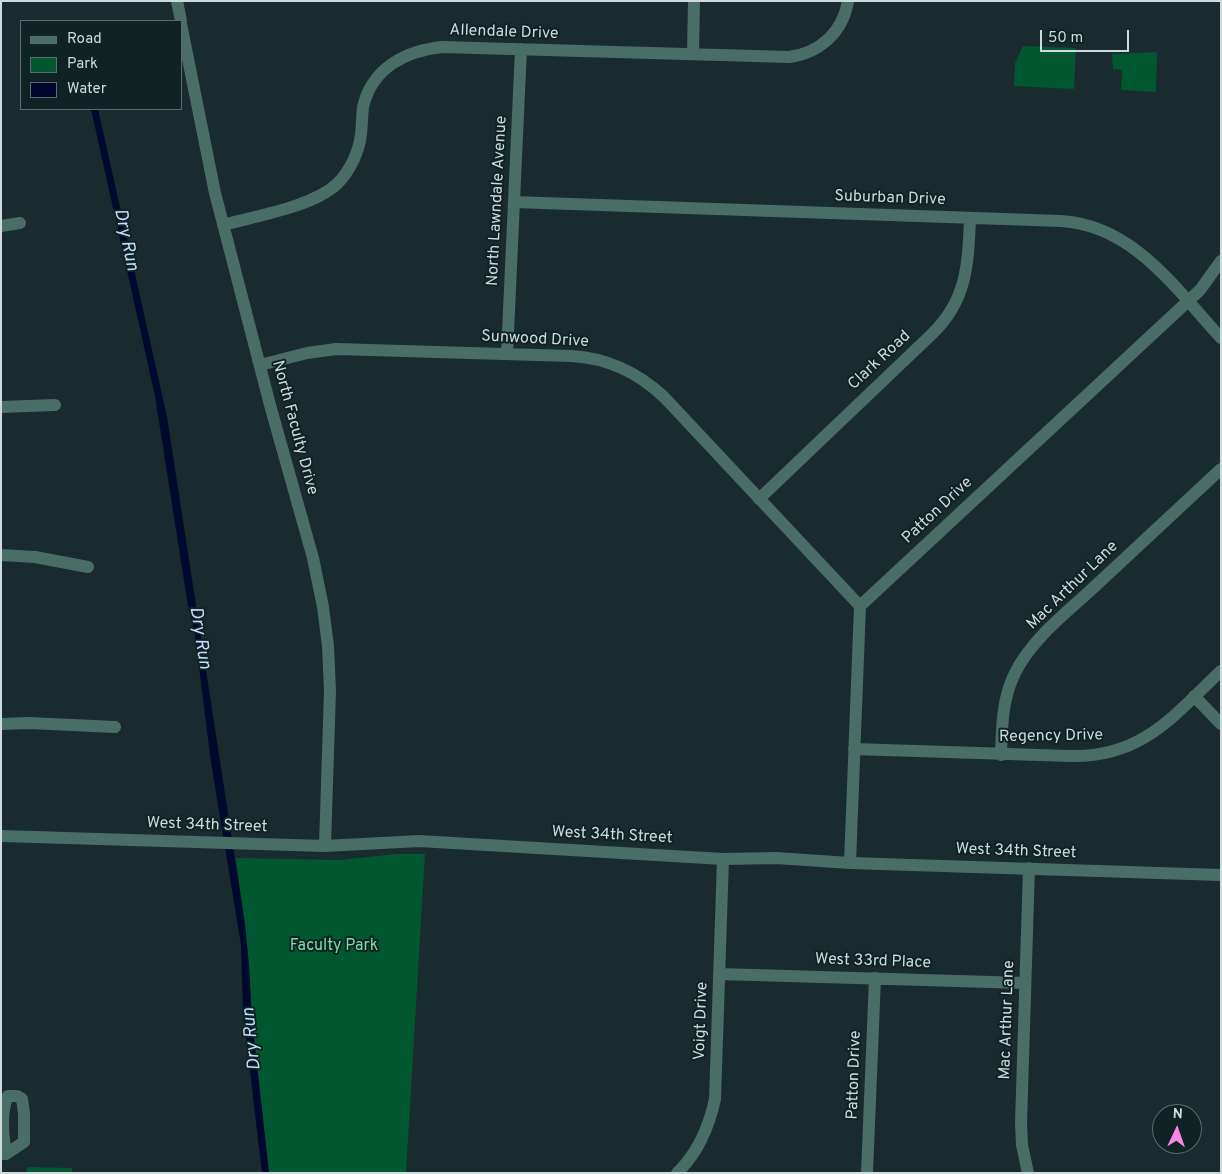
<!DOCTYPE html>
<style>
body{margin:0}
#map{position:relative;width:1222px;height:1174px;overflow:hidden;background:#192b2e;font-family:Overpass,sans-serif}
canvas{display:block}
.frame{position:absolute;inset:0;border:2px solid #cfdadc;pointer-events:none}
.legend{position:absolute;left:20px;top:20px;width:162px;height:90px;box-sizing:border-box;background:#0f2224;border:1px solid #5c6c6e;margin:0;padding:6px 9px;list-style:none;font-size:15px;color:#cfdadc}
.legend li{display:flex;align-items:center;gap:10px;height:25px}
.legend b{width:25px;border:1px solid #5c6c6e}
.north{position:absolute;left:1152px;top:1104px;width:50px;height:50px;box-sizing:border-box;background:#0f2224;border:1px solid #5c6c6e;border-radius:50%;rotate:3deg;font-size:14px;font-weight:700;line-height:20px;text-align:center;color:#cfdadc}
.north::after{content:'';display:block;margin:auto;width:18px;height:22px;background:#f987e8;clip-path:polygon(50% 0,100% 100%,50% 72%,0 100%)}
.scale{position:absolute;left:1040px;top:30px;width:89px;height:22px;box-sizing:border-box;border:2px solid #cfdadc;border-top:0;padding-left:6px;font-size:15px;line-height:18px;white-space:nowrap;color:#cfdadc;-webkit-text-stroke:4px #0f2224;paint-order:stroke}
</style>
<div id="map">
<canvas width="1222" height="1174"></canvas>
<div class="frame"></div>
<ul class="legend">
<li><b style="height:6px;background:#486e66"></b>Road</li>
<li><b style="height:14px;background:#005730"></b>Park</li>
<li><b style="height:14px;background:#00082d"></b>Water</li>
</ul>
<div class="north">N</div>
<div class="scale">50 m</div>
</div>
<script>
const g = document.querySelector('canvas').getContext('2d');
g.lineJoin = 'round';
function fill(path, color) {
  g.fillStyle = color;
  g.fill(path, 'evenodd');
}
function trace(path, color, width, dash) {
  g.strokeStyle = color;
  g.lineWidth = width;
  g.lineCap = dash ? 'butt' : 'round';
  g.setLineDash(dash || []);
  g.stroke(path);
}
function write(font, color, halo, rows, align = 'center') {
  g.font = font + ' Overpass,sans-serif';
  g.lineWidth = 4;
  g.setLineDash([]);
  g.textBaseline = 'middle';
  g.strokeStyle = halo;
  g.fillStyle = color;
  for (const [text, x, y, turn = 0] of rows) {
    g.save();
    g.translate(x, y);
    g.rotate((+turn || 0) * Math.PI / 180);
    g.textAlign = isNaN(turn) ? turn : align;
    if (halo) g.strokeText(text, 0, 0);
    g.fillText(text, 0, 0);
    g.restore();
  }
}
fill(new Path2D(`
 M1023,46L1076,48L1074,89L1014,86L1015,63Z
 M1157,52L1156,92L1121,90L1122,70L1113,69L1112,54Z
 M395,854H425L406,1173H269L252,1020L248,954L236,858L341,860Z
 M27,1167L72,1168V1173H27Z`), '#005730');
fill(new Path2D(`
 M91,109H98L167,417L245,924L249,966L252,1020L269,1173H262L243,1012L241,945L211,762L195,635L188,606L155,396Z`), '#00082d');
trace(new Path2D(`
 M177,1L181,21
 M181,24L215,193L270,405L313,558L323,607L328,646L330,691L325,846
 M693,54L694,1
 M514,202L1061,221C1133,225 1176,289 1221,338
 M223,225C256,216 312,207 337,184C350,171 359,152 361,134C362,125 362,116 363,107C372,68 405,51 442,47L789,57C820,53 843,32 848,1
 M1,226L20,223
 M507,354L521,49
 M260,365L307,353L336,349L571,356C608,358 637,372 664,397L860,606
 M1,407L55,405
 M759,499L932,334C967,300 968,265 970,219
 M1,555L35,557L88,567
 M1194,696L1221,724
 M1,724L29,723L115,727
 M854,749L1070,756C1142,758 1173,716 1221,671
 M1001,755C1002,726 1002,699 1015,673C1032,639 1065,614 1092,589C1135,549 1178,509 1221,469
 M1,836L325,846L419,841L723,859L776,858L850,863L1221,875
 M850,863L860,606L1200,290L1221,261
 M719,974L1025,983
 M1,1154H6L24,1142V1113L22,1099L17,1096H8C0,1112 3,1136 6,1154
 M677,1173C698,1153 709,1127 715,1099L723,859
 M867,1173L875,978
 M1028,1173L1022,1145L1021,1123L1029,868`), '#486e66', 12);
write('16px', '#cfdadc', '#0f2224', [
 ["Allendale Drive",504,33,2],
 ["Suburban Drive",890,199,2],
 ["North Lawndale Avenue",498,201,-87],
 ["Sunwood Drive",535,340,3],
 ["Clark Road",880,361,-43],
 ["North Faculty Drive",294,428,75],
 ["Patton Drive",938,511,-43],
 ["Mac Arthur Lane",1073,586,-44],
 ["Regency Drive",1051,737,-1],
 ["West 34th Street",207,826,2],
 ["West 34th Street",612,836,3],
 ["West 34th Street",1016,852,2],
 ["West 33rd Place",873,962,2],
 ["Mac Arthur Lane",1008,1020,-88],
 ["Voigt Drive",702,1021,-88],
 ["Patton Drive",855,1075,-88]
]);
write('16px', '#79dfa1', '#0f2224', [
 ["Faculty Park",334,947]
]);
write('italic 18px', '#c5ddfd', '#0f2224', [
 ["Dry Run",125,240,78],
 ["Dry Run",199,638,81],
 ["Dry Run",253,1039,-96]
]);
</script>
